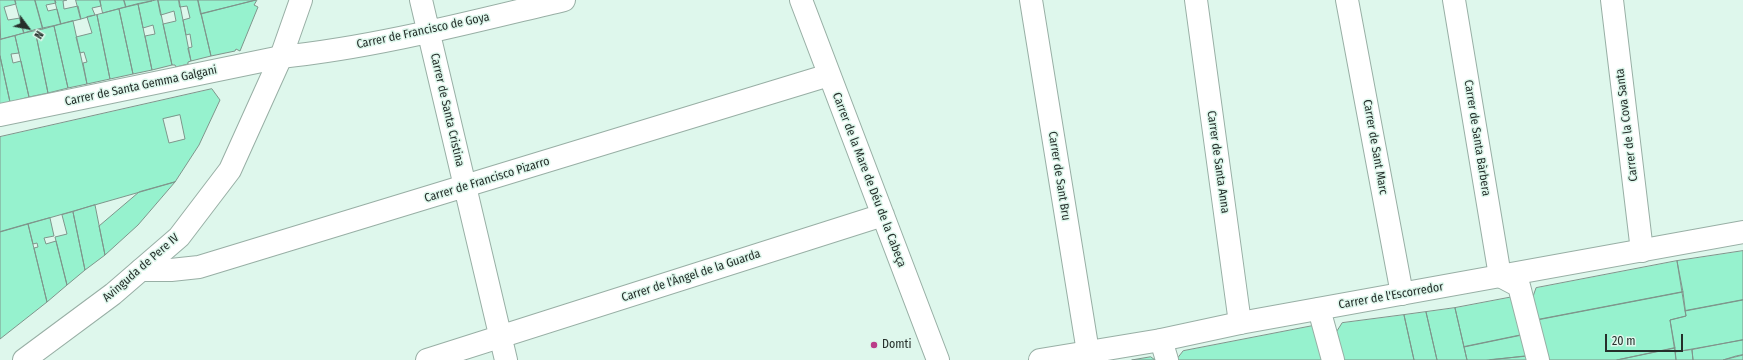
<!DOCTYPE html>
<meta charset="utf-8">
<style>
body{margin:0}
#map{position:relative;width:1743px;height:360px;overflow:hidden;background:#def7ec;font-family:"Fira Sans Condensed",sans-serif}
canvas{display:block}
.north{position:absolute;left:8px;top:8px;width:40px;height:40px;-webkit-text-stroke:3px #def7ec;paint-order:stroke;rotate:122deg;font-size:11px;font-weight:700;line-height:16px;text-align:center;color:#262f2b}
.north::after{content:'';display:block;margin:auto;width:14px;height:18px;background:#262f2b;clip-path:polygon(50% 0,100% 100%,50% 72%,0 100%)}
.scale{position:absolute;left:1605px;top:334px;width:78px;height:18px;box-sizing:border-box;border:2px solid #262f2b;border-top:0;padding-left:5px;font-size:12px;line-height:14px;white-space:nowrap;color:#262f2b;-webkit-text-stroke:3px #def7ec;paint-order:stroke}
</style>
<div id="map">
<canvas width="1743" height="360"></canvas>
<div class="north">N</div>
<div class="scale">20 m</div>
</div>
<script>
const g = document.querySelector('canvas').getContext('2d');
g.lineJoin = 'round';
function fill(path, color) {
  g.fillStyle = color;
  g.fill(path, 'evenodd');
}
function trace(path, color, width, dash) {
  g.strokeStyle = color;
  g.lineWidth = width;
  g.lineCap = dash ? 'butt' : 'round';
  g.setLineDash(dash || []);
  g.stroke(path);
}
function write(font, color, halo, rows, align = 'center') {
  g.font = font + ' "Fira Sans Condensed",sans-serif';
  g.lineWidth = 3;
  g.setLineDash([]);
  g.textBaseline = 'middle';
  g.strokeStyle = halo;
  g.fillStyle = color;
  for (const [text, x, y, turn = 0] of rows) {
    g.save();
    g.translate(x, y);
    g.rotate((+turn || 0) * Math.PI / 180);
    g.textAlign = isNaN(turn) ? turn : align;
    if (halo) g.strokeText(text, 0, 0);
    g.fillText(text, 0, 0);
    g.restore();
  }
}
const building = new Path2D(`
 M0,0H15L16,4L4,7L8,20L20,18L24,33L1,39Z
 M15,0H35L43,29L24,33Z
 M35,0H55L56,3L46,5L48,11L57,9L61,24L43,29Z
 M55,0H67L63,1L64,9L78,6L81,19L61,24Z
 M76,0H100L101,6L92,8L95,15L81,19Z
 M100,0H124L126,7L103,13Z
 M124,0H152V1L126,7Z
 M158,0H179L191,61L188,62V64L176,67L175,65H172L163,24L176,21L174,11L161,15Z
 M158,0L172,65L152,70L145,36L155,34L153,25L143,28L138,4Z
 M179,0H198L211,56L191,61L188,49V48L192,47L190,34L186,35L183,20L190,18L187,6L180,7Z
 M198,0H256L201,14Z
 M257,0L254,5L258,7L240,51L236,49L235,51L211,56L201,14Z
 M138,4L152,70L133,74L119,9Z
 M119,9L133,74L110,79L97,15Z
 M97,15L110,79L87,84L83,63L87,62L84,52L80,53L76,37L92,33L87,17Z
 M73,21L87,84L68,88L54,26Z
 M54,26L68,88L48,93L35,30Z
 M35,30L48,93L29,97L15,36Z
 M15,36L19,53L11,54L13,63L21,61L29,97L10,102L0,56V40Z
 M0,56L10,102L0,104Z
 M212,89L220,100L199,145L175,182L0,232V137ZM180,115L185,139L169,143L163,119Z
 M175,182L138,225L105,255L99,226L139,192Z
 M95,205L105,255L85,270L73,212Z
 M73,212L85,270L67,285L55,237L67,234L62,215Z
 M50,218L54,236L44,238L46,244L56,241L67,285L47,302L34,248L38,247L37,243L33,244L28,224Z
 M28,224L47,302L0,339V232Z
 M1743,251V300L1685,311L1677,261Z
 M1677,261L1683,292L1537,320L1531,302L1536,288Z
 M1683,292L1686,316L1670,320L1675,348L1617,360H1547L1537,320Z
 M1513,297L1522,335L1464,347L1455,308Z
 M1743,300V340L1675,352L1670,320L1686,316L1685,311Z
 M1455,308L1467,360H1437L1426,312Z
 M1426,312L1437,360H1414L1404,315Z
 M1404,315L1414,360H1344L1335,334L1342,323Z
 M1312,326L1318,330L1326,360H1176L1183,351Z
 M1522,335L1528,356L1486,360H1467L1464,347Z
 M1743,340V355L1723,360H1693L1692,350Z
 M1675,348L1676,360H1617Z
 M1692,350L1693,360H1676L1675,352Z
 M1743,355V360H1723L1736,356Z
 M1528,356L1529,360H1490Z
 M1151,357L1155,360H1132Z`);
fill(building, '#96f2ce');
trace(building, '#7e958b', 1);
const minor = new Path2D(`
 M421,0L506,360
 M801,0L938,360
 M1031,0L1088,352
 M1196,0L1240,323
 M1347,0L1402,294
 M1454,0L1500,276L1519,286L1538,360
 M1612,0L1642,251
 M0,115L281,57C377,47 471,22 564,0
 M141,270H171L199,267L829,75
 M1319,309L1333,360
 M1161,340L1167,360
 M427,360L883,215`);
const tertiary = new Path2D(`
 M24,360L113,294L179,237L230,170L281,57L301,0
 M1040,360L1161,340L1240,323L1743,232`);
trace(minor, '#98afa5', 24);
trace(tertiary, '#98afa5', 24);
trace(minor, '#fff', 22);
trace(tertiary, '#fff', 22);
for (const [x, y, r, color] of [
 [874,345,4,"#bb3c89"]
]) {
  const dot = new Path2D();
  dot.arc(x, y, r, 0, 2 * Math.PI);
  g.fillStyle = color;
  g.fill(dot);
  trace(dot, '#def7ec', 1.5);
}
write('12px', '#262f2b', '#def7ec', [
 ["Carrer de Francisco de Goya",423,31,-12],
 ["Carrer de Santa Gemma Galgani",141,86,-12],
 ["Carrer de Santa Cristina",447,110,77],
 ["Carrer de la Cova Santa",1627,125,-97],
 ["Carrer de Santa Bàrbera",1477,138,81],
 ["Carrer de Sant Marc",1375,147,80],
 ["Carrer de Santa Anna",1218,162,82],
 ["Carrer de Sant Bru",1059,176,81],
 ["Carrer de Francisco Pizarro",487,180,-17],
 ["Carrer de la Mare de Déu de la Cabeça",869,180,69],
 ["Avinguda de Pere IV",141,268,-41],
 ["Carrer de l'Àngel de la Guarda",691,276,-18],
 ["Carrer de l'Escorredor",1391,296,-10]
]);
write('12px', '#262f2b', '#def7ec', [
 ["Domti",882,345]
], 'left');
</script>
